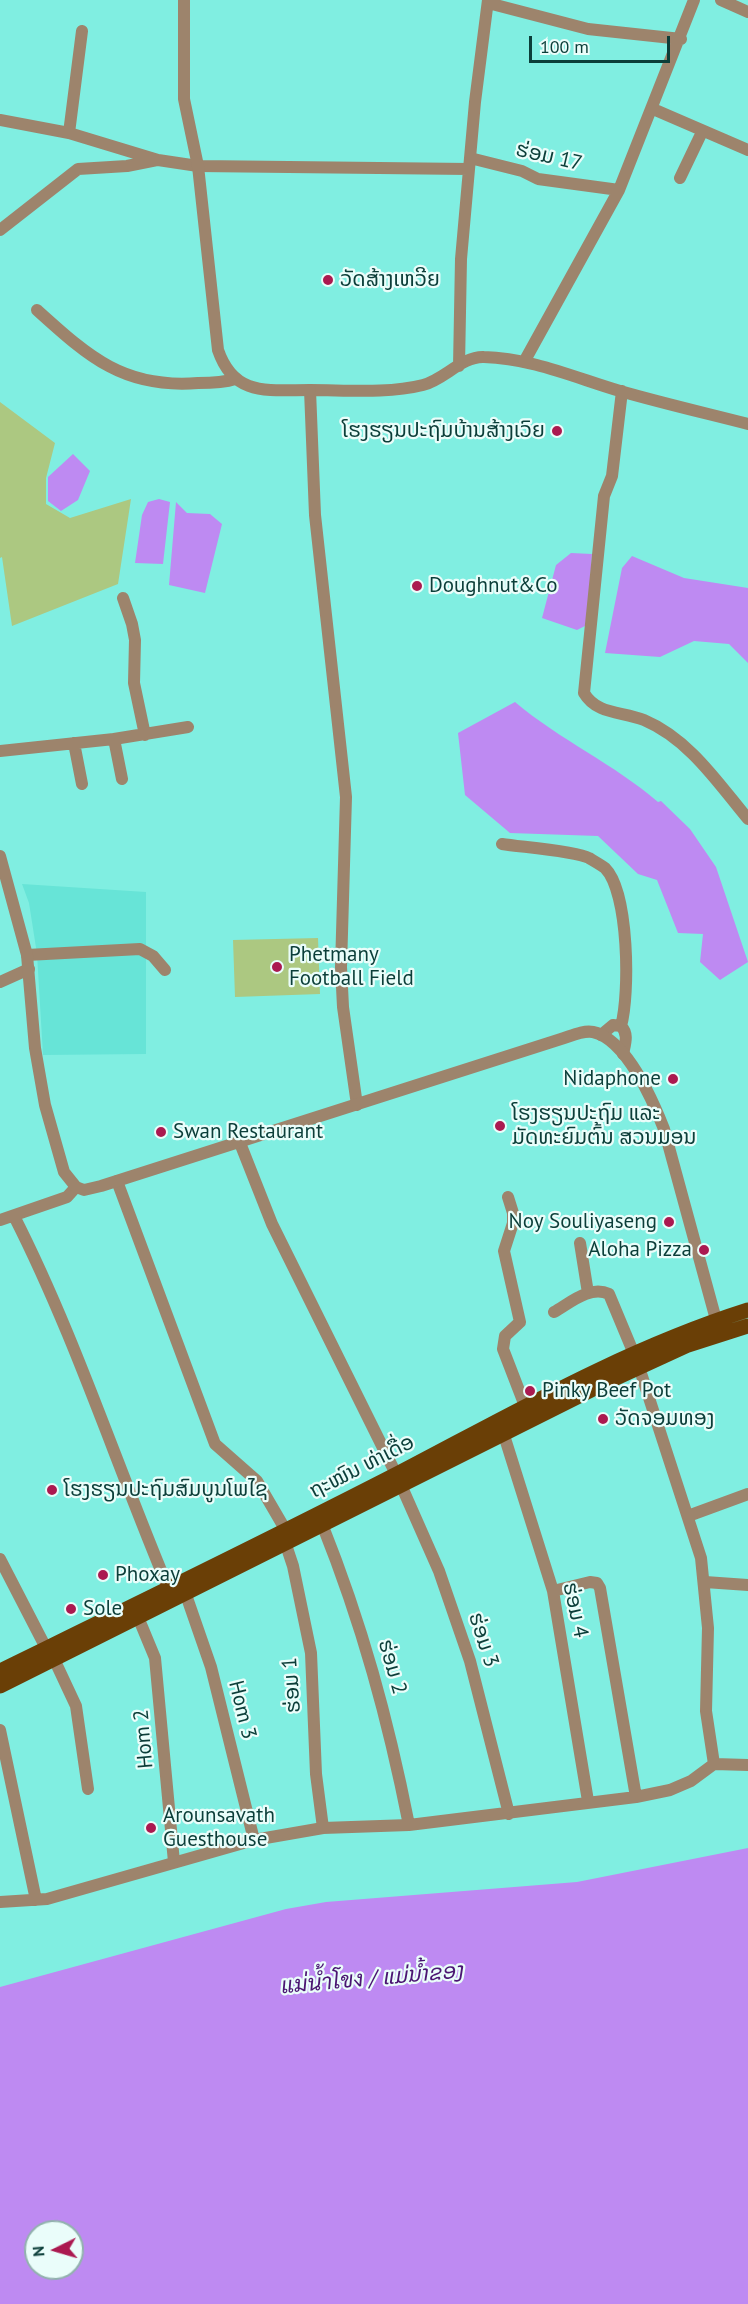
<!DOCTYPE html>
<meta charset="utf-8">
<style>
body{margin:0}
#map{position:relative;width:748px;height:2304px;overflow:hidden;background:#80eee1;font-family:"PT Sans",sans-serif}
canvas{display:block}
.north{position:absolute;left:24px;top:2220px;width:60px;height:60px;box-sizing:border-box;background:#eafdfa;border:2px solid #91b1ad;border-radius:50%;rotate:265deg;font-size:16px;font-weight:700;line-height:24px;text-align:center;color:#0b3e39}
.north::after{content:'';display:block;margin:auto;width:21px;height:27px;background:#ab1950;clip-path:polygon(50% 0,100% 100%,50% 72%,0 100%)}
.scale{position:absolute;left:529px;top:36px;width:141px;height:27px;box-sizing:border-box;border:3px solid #0b3e39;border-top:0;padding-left:8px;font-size:18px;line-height:21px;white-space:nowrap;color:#0b3e39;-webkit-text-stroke:4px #eafdfa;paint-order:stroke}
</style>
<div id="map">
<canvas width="748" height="2304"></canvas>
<div class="north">N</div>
<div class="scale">100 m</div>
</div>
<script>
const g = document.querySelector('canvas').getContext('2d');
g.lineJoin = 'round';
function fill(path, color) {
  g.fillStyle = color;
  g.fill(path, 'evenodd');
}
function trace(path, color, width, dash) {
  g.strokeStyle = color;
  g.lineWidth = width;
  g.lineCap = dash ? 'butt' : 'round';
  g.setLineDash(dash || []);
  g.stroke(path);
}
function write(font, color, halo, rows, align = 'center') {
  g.font = font + ' "PT Sans","Noto Sans Lao",Sarabun,sans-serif';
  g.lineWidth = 4.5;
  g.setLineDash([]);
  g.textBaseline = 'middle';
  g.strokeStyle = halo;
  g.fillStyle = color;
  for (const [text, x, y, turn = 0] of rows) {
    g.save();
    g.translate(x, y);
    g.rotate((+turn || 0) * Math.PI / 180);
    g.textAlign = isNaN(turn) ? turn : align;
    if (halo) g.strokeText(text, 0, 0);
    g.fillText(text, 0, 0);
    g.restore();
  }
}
fill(new Path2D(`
 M22,884L146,892V1054L43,1055L37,954L29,903Z`), '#67e4d7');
fill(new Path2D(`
 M0,402L55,443L46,478V504L70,518L131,499L118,584L12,626L2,557L0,558Z
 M318,938L320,994L235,997L233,940Z`), '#acc881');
fill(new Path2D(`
 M73,454L90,471L78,500L61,511L48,501V477Z
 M159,499L170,502L163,564L135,563L142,515L148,502Z
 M176,502L187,513L210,514L222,524L205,593L169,585Z
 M571,553L592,554L587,625L577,630L542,618L556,565Z
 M632,556L684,578L748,588V663L729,644L694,641L660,657L605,653L622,568Z
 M515,702C560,740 614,764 658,802L661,801L690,829L716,867L748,962L720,980L700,962L703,934L678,933L657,880L638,874L598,836L510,833L465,795L458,733Z
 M748,1848V2304H0V1987L286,1909L326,1902L577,1882ZM36,2232H72V2268H36Z`), '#be8af2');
trace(new Path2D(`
 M721,0L748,12
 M488,3L588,29L681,39
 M653,109L748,150
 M0,120L69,133L158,160L198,166L469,169
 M69,133L82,31
 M470,158L522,171L538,179L619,190
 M680,178L702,132
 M0,230L78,169L127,166L157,160
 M37,310C89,357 124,389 198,383C210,383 223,383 235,379
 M524,362L619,190L694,0
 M459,366L461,259L475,102L488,0
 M622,391L612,476L604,496L584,693C597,715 622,711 644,720C689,739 718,783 748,819
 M123,598L132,624L135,640L134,683L145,735
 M114,739L122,779
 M74,743L82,784
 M0,751L114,739L188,727
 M502,844C521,847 575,851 589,858C594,861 601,865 605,868C629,892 630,994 621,1026
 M27,955L140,949L153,956L165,970
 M0,982L29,969
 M601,1035L613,1025L621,1026C629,1034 625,1044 623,1054
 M357,1105L343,1007L341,967L346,797L315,515L310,390C346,390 387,394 423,385C444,380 462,356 484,357C531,358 576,378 620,391C662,403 705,413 748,424
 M240,1143L272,1224L396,1474
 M117,1181L215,1444L257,1481L285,1529
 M508,1197L513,1213V1223L504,1251L520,1322L505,1336L503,1349L525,1406
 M14,1216C76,1338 118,1470 172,1597
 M0,1220L67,1197L76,1187
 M580,1243L588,1293
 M554,1312C570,1303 590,1285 609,1294L634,1354
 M639,1367L701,1558L708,1628L706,1711L714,1764
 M503,1432L553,1591L588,1801
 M401,1485L439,1571L470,1661L509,1814
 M688,1516L748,1494
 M322,1524C362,1624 388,1719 409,1825
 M285,1542L293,1566L311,1653L316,1774L323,1828
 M0,1559L46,1648
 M705,1582L748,1585
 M553,1591L590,1582L597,1583L600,1588L636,1797
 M185,1592L211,1667L254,1840
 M138,1617L155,1658L174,1862
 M54,1659L76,1706L88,1789
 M0,1730L36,1900
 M0,1902L47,1899L254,1840L323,1828L409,1825L636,1797L670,1790L691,1781L714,1764L748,1765`), '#9d846c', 12);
trace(new Path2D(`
 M184,0V99L198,166L218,350C234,397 268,390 310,390
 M0,856L27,955L35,1048L45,1105L64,1172L76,1187L84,1190L101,1186L561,1039C571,1036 583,1030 593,1032C626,1039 653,1101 664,1129L718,1327`), '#9d846c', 12);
trace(new Path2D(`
 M0,1671C133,1606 267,1541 399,1473C512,1414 625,1349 748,1310
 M0,1686L601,1385L688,1345L748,1326`), '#6a3f06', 15);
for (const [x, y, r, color] of [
 [328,280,6,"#ab1950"],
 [557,431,6,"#ab1950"],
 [417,586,6,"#ab1950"],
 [277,967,6,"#ab1950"],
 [673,1079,6,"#ab1950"],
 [500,1126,6,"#ab1950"],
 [161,1132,6,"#ab1950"],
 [669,1222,6,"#ab1950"],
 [704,1250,6,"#ab1950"],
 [530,1391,6,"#ab1950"],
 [603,1419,6,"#ab1950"],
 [52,1490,6,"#ab1950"],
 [103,1575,6,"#ab1950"],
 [71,1609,6,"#ab1950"],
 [151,1828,6,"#ab1950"]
]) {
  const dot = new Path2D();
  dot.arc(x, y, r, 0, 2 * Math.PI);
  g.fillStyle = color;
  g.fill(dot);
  trace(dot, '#eafdfa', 2);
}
write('21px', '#0b3e39', '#eafdfa', [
 ["ຮ່ອມ 17",549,157,13],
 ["ຖະໝົນ ທ່າເດື່ອ",362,1467,-27],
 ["ຮ່ອມ 4",575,1610,78],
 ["ຮ່ອມ 3",483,1640,72],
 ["ຮ່ອມ 2",392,1667,74],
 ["ຮ່ອມ 1",292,1685,-94],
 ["Hom 3",242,1710,76],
 ["Hom 2",144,1739,-95]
]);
write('21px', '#0b3e39', '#eafdfa', [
 ["ວັດສ້າງເຫວີຍ",340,280],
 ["ໂຮງຮຽນປະຖົມບ້ານສ້າງເວົຍ",545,431,"right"],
 ["Doughnut&Co",429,586],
 ["Phetmany",289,955],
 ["Football Field",289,979],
 ["Nidaphone",661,1079,"right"],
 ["ໂຮງຮຽນປະຖົມ ແລະ",512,1114],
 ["ມັດທະຍົມຕົ້ນ ສວນມອນ",512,1138],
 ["Swan Restaurant",173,1132],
 ["Noy Souliyaseng",657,1222,"right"],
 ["Aloha Pizza",692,1250,"right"],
 ["Pinky Beef Pot",542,1391],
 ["ວັດຈອມທອງ",615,1419],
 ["ໂຮງຮຽນປະຖົມສົມບູນໂພໄຊ",64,1490],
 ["Phoxay",115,1575],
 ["Sole",83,1609],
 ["Arounsavath",163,1816],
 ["Guesthouse",163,1840]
], 'left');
write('italic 22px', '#4a1572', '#eafdfa', [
 ["แม่น้ำโขง / ແມ່ນ້ຳຂອງ",372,1979,-5]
]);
</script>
